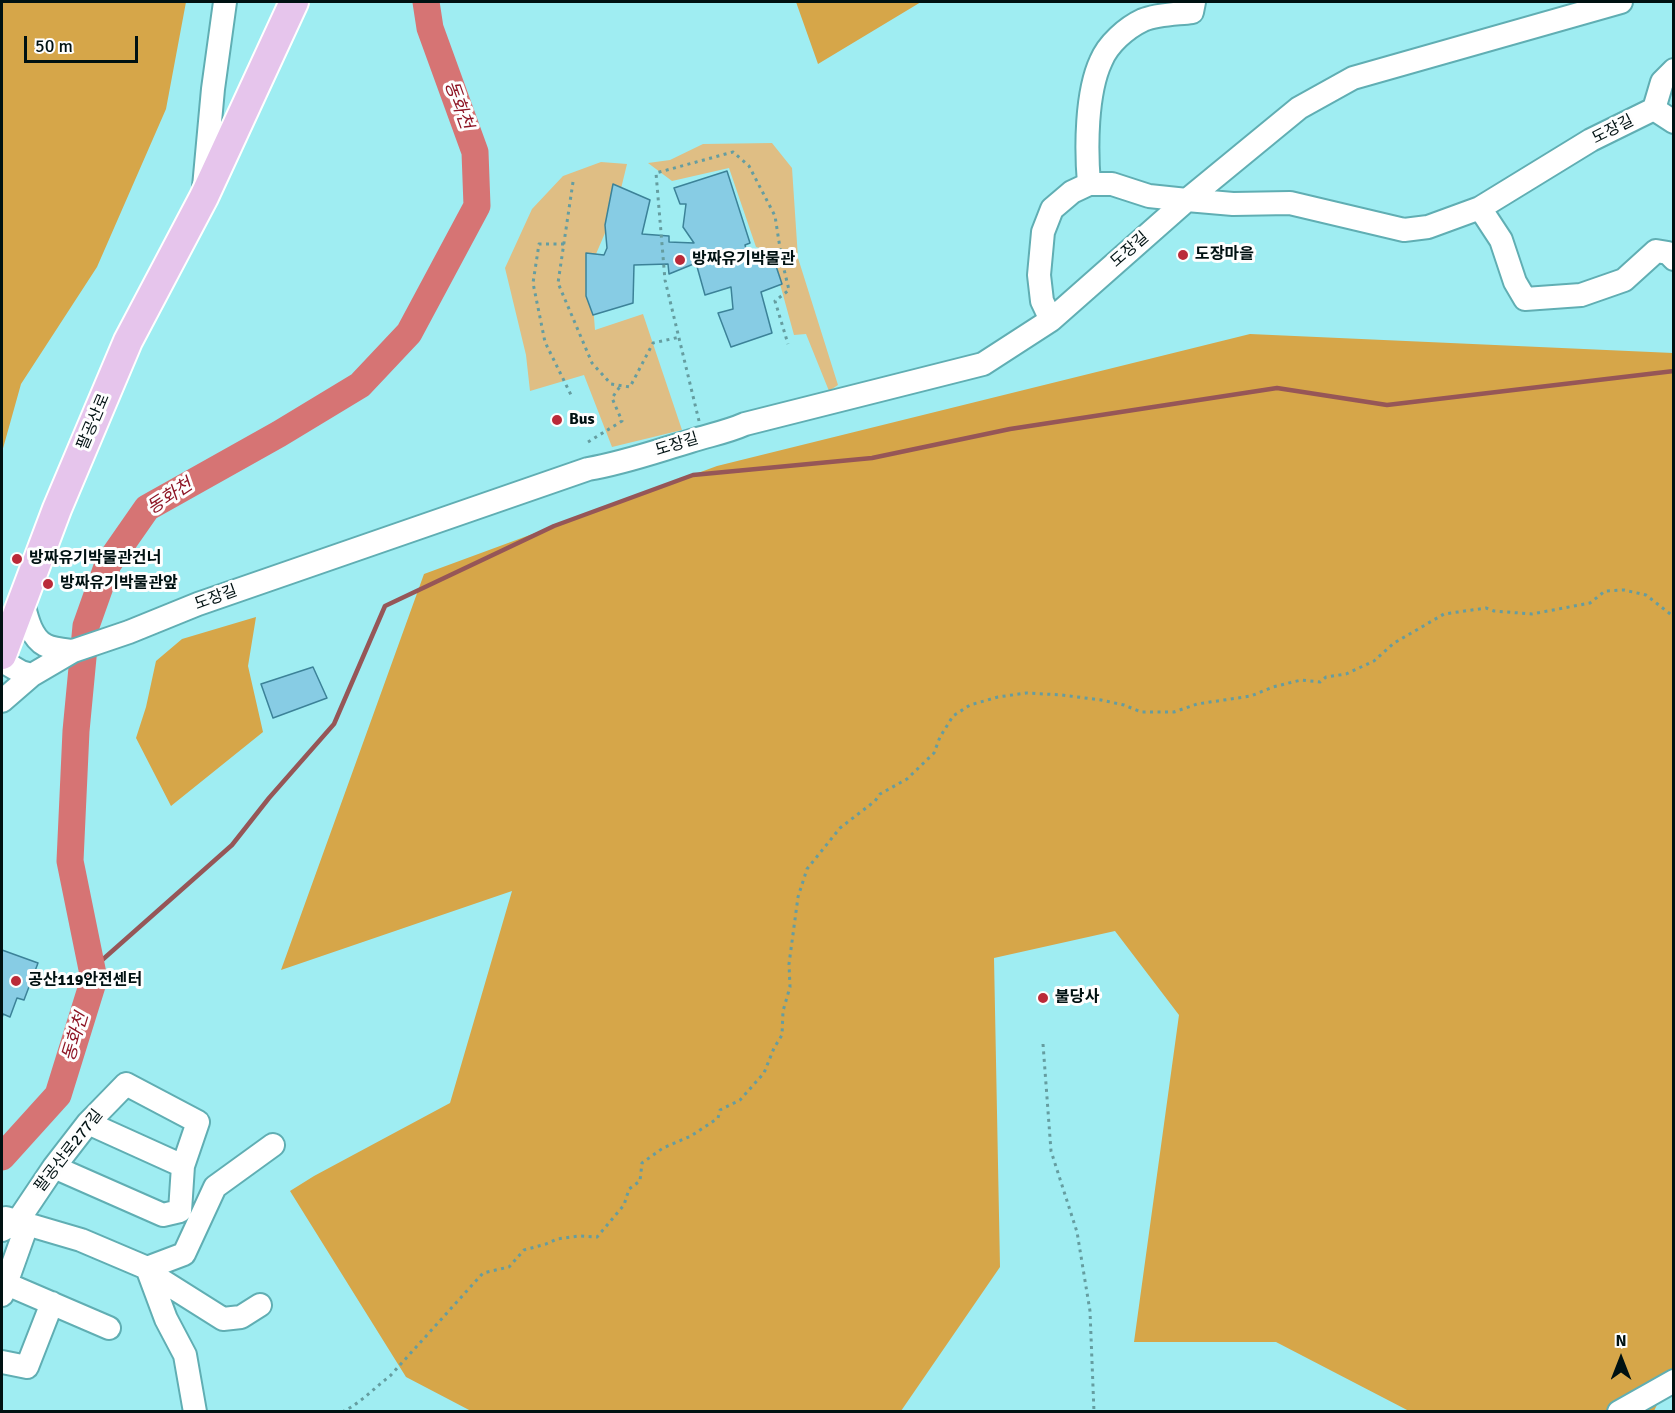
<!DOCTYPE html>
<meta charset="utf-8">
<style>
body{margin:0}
#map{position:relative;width:1675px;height:1413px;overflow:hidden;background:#9fedf2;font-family:Signika,sans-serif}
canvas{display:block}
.frame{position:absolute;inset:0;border:3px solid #001112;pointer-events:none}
.north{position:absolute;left:1591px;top:1329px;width:60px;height:60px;-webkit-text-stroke:4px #fefefe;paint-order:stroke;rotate:0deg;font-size:16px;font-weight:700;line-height:24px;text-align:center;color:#001112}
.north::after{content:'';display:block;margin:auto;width:21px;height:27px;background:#001112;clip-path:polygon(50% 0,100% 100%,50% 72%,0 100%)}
.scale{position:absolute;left:24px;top:36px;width:114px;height:27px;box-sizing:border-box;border:3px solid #001112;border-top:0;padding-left:8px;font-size:18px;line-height:21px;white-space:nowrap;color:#001112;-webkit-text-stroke:4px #fefefe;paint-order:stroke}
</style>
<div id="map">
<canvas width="1675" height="1413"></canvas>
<div class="frame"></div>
<div class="north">N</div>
<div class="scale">50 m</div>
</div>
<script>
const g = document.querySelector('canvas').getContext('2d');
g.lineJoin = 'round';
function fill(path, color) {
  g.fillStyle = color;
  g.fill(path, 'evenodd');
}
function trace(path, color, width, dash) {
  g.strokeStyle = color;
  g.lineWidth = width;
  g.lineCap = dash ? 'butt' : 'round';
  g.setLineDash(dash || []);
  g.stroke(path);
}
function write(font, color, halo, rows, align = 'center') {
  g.font = font + ' Signika,"Noto Sans KR",sans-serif';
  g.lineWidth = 6;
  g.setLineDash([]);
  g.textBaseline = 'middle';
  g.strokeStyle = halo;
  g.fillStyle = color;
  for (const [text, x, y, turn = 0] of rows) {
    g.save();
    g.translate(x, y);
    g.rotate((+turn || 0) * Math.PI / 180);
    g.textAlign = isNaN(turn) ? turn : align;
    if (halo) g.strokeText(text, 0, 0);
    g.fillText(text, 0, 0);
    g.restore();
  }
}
fill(new Path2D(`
 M772,143L792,168L798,258L838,385L829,391L806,334L794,335L771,251L756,247L729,168L672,181L648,163L670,160L703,144Z
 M601,162L627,164L617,205L593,261L592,292L595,330L643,314L682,430L612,447L584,375L530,391L526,355L505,268L532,209L563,176Z`), '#dfbe84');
fill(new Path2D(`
 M2,2H186L166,109L97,267L21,384L2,452Z
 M796,2H921L818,64Z
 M1250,334L1673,353L1674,1370L1654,1411H1409L1276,1342H1134L1179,1015L1115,931L994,958L1000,1267L901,1411H471L406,1377L290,1191L314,1176L450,1103L512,891L281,970L424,574L717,466Z
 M256,617L248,666L263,732L171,806L136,738L146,707L156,661L182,639Z`), '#d6a649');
trace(new Path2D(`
 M92,969L232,845L269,798L334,724L385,606L554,526L693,475L872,458L1010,429L1277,388L1387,405L1674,371`), '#965657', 4.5);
trace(new Path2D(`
 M2,1157L58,1095L94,979L70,861L76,731L86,626L108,564L147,508L279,434L360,385L409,333L477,206L475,152L430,28L426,2`), '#d67474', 27);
const building = new Path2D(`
 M727,171L750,243L745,245L748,257L771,251L782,284L761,292L772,333L731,347L718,313L733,309L731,287L705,295L696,263L669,274L668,264L634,265L633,303L593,315L586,296V253L604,255L607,248L605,225L613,184L650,200L642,234L669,236V242L694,243L683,227L686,204H680L674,188Z
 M313,667L327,698L273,718L261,684Z
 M2,950L38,963L24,1000L17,998L10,1017L3,1014L2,1018Z`);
fill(building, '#87cce4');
trace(building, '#3c8298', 1.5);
const minor = new Path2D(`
 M1654,109L1662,82L1674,70
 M1089,184C1086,149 1086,93 1101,61C1108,44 1126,28 1143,20C1157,14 1177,14 1192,12L1194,2
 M204,187L213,89L225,2
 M1480,208L1501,240L1515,282L1525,299L1581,295L1624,280L1656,251L1668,253L1674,259
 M1051,320L1042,301L1039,275L1043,232L1052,209L1072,192L1089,184H1112L1149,196L1187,200L1233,204L1290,203L1404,230L1428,227L1480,208L1591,140L1654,109L1674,122
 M22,599C26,614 30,637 45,645C52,649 65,650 73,651
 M2,661L21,672L32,675L73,651L129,632L198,604L588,469C624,463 657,451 691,441C710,435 727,432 745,424L983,364L1051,320L1187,200L1299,108L1353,78L1621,2
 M2,701L32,675
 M88,1123L183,1166
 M6,1218L81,1240L147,1268L166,1319L185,1355L195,1412
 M2,1230L17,1222L54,1167L88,1123L126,1084L198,1122L183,1166L180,1211L163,1215L54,1167
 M147,1268L184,1254L215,1187L273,1145
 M150,1273L223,1319L241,1317L260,1305
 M2,1282L109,1328
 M2,1295L27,1225
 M2,1362L27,1367L52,1303
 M1619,1412L1674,1381`);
const major = new Path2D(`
 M2,655L57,509L128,341L204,197L294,2`);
trace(minor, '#60aeb3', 26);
trace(major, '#fff', 32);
trace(new Path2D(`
 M573,182L558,283L592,363L611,384L630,387L653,343L680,337
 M564,244H539L533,283L545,342L571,395
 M699,421L665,280L656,173L733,152L749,166L775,216L782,261L789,290L775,301L788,344
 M588,442L622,421L612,398L621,385
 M1043,1044L1051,1151L1077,1232L1090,1311L1094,1412
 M342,1412C361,1403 374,1388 390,1376L483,1273L509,1267L524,1250L546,1244L557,1239L579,1236L597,1237L624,1205L629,1189L640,1181L642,1163L663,1148L691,1136L718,1118L720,1110L740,1100L764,1073L774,1048L782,1035L783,1011L790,987L789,964L798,897L807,869L840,828L875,801L880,794L907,779L934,753L940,737L953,716L970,705L998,697L1026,693L1062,695L1101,700L1124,705L1141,712H1174L1197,704L1251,696L1273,687L1301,680L1320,682L1326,677L1346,674L1374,661L1394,643L1444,614L1486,608L1494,611L1532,614L1590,603L1605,591L1624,590L1646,595L1674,617`), '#659da0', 3, [3, 4.5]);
trace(minor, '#fff', 22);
trace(major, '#e6c5ec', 28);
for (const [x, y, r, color] of [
 [1183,255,6,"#ba2a39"],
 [680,260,6,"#ba2a39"],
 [557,420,6,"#ba2a39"],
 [17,559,6,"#ba2a39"],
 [48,584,6,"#ba2a39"],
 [16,981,6,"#ba2a39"],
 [1043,998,6,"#ba2a39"]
]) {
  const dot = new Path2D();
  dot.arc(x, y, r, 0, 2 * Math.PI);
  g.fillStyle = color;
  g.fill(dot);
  trace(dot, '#fefefe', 2);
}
write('16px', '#001112', '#fefefe', [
 ["도장길",1613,130,-27],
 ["도장길",1130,250,-41],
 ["팔공산로",94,422,-67],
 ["도장길",677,445,-17],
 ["도장길",216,598,-20],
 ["팔공산로277길",69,1151,-52]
]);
write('bold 16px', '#001112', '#fefefe', [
 ["도장마을",1195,255],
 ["방짜유기박물관",692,260],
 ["Bus",569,420],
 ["방짜유기박물관건너",29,559],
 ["방짜유기박물관앞",60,584],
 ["공산119안전센터",28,981],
 ["불당사",1055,998]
], 'left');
write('italic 18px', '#8e1525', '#fefefe', [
 ["동화천",458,105,70],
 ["동화천",170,497,-33],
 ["동화천",76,1037,-73]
]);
</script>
